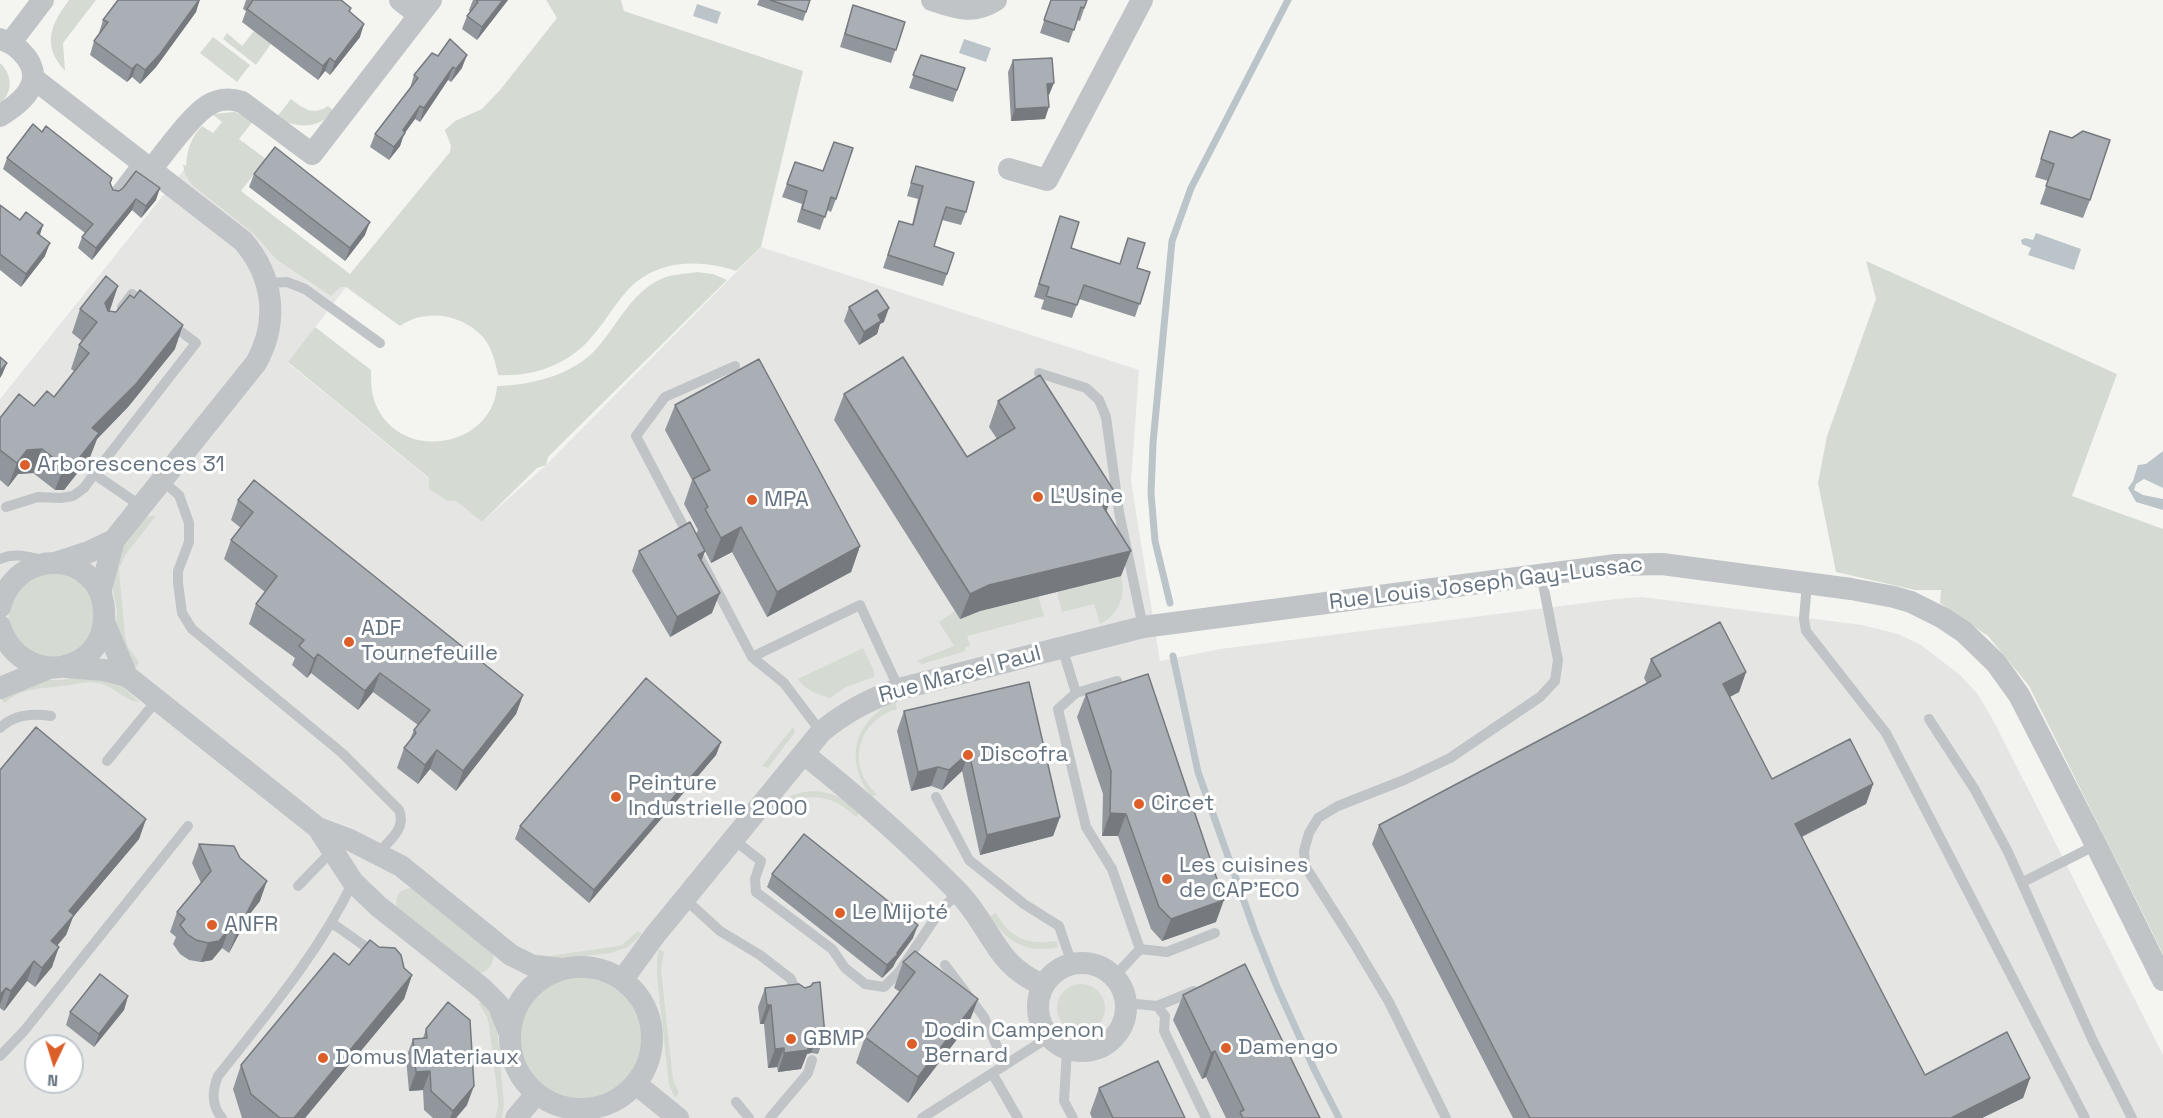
<!DOCTYPE html>
<meta charset="utf-8">
<style>
body{margin:0}
#map{position:relative;width:2163px;height:1118px;overflow:hidden;background:#f4f5f1;font-family:"Space Grotesk",sans-serif}
canvas{display:block}
.north{position:absolute;left:24px;top:1034px;width:60px;height:60px;box-sizing:border-box;background:#fff;border:2px solid #c1c7cd;border-radius:50%;rotate:184deg;font-size:16px;font-weight:700;line-height:24px;text-align:center;color:#657381}
.north::after{content:'';display:block;margin:auto;width:21px;height:27px;background:#dc5f2a;clip-path:polygon(50% 0,100% 100%,50% 72%,0 100%)}
</style>
<div id="map">
<canvas width="2163" height="1118"></canvas>
<div class="north">N</div>
</div>
<script>
const g = document.querySelector('canvas').getContext('2d');
g.lineJoin = 'round';
function fill(path, color) {
  g.fillStyle = color;
  g.fill(path, 'evenodd');
}
function trace(path, color, width, dash) {
  g.strokeStyle = color;
  g.lineWidth = width;
  g.lineCap = dash ? 'butt' : 'round';
  g.setLineDash(dash || []);
  g.stroke(path);
}
function write(font, color, halo, rows, align = 'center') {
  g.font = font + ' "Space Grotesk",sans-serif';
  g.lineWidth = 6;
  g.setLineDash([]);
  g.textBaseline = 'middle';
  g.strokeStyle = halo;
  g.fillStyle = color;
  for (const [text, x, y, turn = 0] of rows) {
    g.save();
    g.translate(x, y);
    g.rotate((+turn || 0) * Math.PI / 180);
    g.textAlign = isNaN(turn) ? turn : align;
    if (halo) g.strokeText(text, 0, 0);
    g.fillText(text, 0, 0);
    g.restore();
  }
}
fill(new Path2D(`
 M186,167L346,287L288,363L482,522L546,465L761,247L1139,370L1131,481L1160,661L1220,649L1616,599L1642,597L1862,625L1898,634L1921,645L1960,675L1977,693L1993,720L2163,1055V1118H0V399ZM36,1046H72V1082H36Z`), '#e5e6e4');
fill(new Path2D(`
 M69,0H96L63,43L65,71C42,46 50,25 69,0Z
 M546,0H621L624,11L803,71L761,247L736,271C697,258 654,260 626,292C613,307 603,325 589,340C567,365 532,377 498,375C495,361 492,347 482,336C461,314 425,308 400,326L346,287H340L331,296L277,260L253,233L192,185L185,174L183,164L186,166C187,150 191,137 202,126L213,133L222,122L212,114L235,112L254,120L239,139L266,159L241,191L350,274L450,152L451,146L445,130L455,121L482,109L500,90L557,18Z
 M254,31L271,44L256,65L223,39L227,33L242,46Z
 M213,37L250,65L237,82L200,53Z
 M0,63C13,75 13,92 0,104Z
 M291,99C304,109 313,116 328,106L334,111C318,130 297,128 276,118Z
 M1866,261L2117,374L2072,496L2163,529V954L2029,686L1988,636L1940,603L1941,590H1915L1836,572L1818,483L1827,436L1876,299Z
 M697,272L713,274L727,280L548,457L546,465L537,468L482,522L456,501H448L429,489V478L288,362L315,327L371,370C371,384 371,398 379,411C407,462 493,446 497,386C532,385 574,375 598,347C618,324 631,293 661,279C672,274 686,274 697,272Z
 M150,516H156L126,554L119,569L125,636L128,647L139,662L136,668L130,661L116,623L117,611L112,584L122,547L145,518Z
 M54,571L81,582L96,607L93,635L64,660L29,654L8,625L10,601L26,580Z
 M1121,576C1126,596 1119,614 1100,624L1094,604L1062,612L1057,592Z
 M1038,596L1044,616L967,636L970,646L965,647L966,651L922,664L916,661L954,646L939,622L969,601Z
 M863,648L874,671V677L846,687L830,698C818,694 804,690 798,679Z
 M81,676L120,684L139,702C126,701 117,690 105,685C90,679 78,684 63,686C41,689 23,687 5,703L0,698L41,680H63Z
 M895,700L897,709C866,718 849,750 865,780C868,785 873,790 877,795L871,796C843,759 854,722 895,700Z
 M793,727L795,732L768,768L762,766Z
 M814,791C834,792 846,800 861,812L856,817C829,791 798,790 771,818L766,814C780,799 793,792 814,791Z
 M414,888L493,952C495,962 490,971 479,973L397,913C395,897 396,888 414,888Z
 M996,913C1011,939 1027,945 1057,941L1058,947C1028,955 1005,941 990,916Z
 M638,931L642,934L628,947L611,953L548,960L533,954L548,956L612,947L622,945Z
 M659,949L664,952L661,970L673,1080L679,1093L675,1098L669,1085L657,976V960Z
 M518 1040a62 62 0 1 1 124 0a62 62 0 1 1-124 0Z
 M1057 1008a24 24 0 1 1 48 0a24 24 0 1 1-48 0Z
 M483,999L497,1027L504,1104L502,1118H495L498,1108V1099L489,1025L487,1017L479,1004Z`), '#d5dbd2');
fill(new Path2D(`
 M697,4L721,12L717,24L693,16Z
 M964,39L991,48L986,62L959,53Z
 M2036,233L2081,249L2074,270L2028,255L2031,248L2022,244L2021,240L2025,238L2033,240Z
 M2163,451V488L2144,479L2136,484L2134,490L2143,495L2163,499V510L2136,502L2128,488L2133,481L2138,465L2146,464Z`), '#bbc4c9');
trace(new Path2D(`
 M1170,603L1155,541L1151,493L1153,443L1172,241L1191,188L1288,0
 M1173,656L1198,772L1255,932L1277,987L1315,1071L1339,1118`), '#bbc4c9', 7);
trace(new Path2D(`
 M113,195L139,161
 M267,283L287,282L305,289L380,343
 M122,307L132,294L147,305
 M735,366L665,397L636,436L752,657L860,605L899,689
 M1039,373L1086,388L1099,400L1106,417L1119,512L1143,627
 M94,474L196,343L171,324
 M161,480L179,495L189,523V542L178,571V583L182,613L192,629L342,753L399,810C407,828 389,841 378,853
 M6,507L38,497L61,498L73,496L84,488L94,474L141,506
 M0,559C15,552 28,557 43,560
 M1807,583L1804,619L1806,631L1886,733L2085,1118
 M1062,647L1076,693
 M752,657L784,683L821,732
 M1929,719L1975,790L2008,852L2093,1041L2132,1118
 M0,728C13,715 33,713 51,716
 M107,761L157,700
 M936,797L969,860L1024,904L1059,926L1072,964
 M734,840L761,861L755,879L756,892L832,949L845,968L865,984L884,987L899,972L942,908L959,893
 M2023,882L2096,845
 M298,886L332,851
 M685,899L720,931L760,955L791,979L798,997
 M332,923L376,954
 M1140,949L1167,952L1215,933
 M945,965L984,1017L1005,1065
 M1114,977L1140,949L1112,869L1086,827L1058,709L1076,693L1117,681
 M1126,1003L1157,1006L1194,991
 M1157,1006L1165,1016L1164,1031L1206,1118
 M1067,1049L1064,1101L1073,1118
 M0,1056L24,1031L188,826
 M992,1073L1018,1118
 M736,1102L749,1118
 M222,1118C211,1105 212,1091 218,1076C267,1014 318,954 353,882
 M770,1118L808,1073L812,1060
 M922,1118L1049,1037
 M1446,1118L1389,1002L1352,940L1305,866L1304,851L1309,833L1318,818L1338,806L1404,780L1450,758L1540,697L1555,681L1558,660L1541,574`), '#c0c4c7', 10);
trace(new Path2D(`
 M400,0L419,15
 M932,0C956,8 973,15 996,0
 M0,39C18,44 40,65 31,86C26,99 11,109 0,116
 M11,42L43,0
 M33,78L243,241C274,277 279,322 256,363L114,540L100,593
 M1009,169L1047,180L1142,0
 M151,170C160,158 170,145 180,133C197,113 213,92 242,102L312,154L431,0
 M55,563L89,552L114,540
 M0,607C17,544 100,552 104,610C109,676 20,690 0,626
 M104,622L127,676
 M66,667L104,670L127,676L318,828L350,840L401,866L511,955L533,966L561,969
 M0,688L49,668
 M804,754C858,797 910,843 958,892C992,927 994,965 1043,985
 M318,828L353,882L378,906L483,989L498,1004L510,1034
 M1038 1007a44 44 0 1 1 88 0a44 44 0 1 1-88 0Z
 M510 1038a71 71 0 1 1 142 0a71 71 0 1 1-142 0Z
 M623,979L655,935L821,732C845,712 869,699 899,689L1143,627L1616,565L1662,564L1851,589L1894,597L1911,602L1943,618L1964,632L1996,663L2019,695L2096,845L2163,980
 M636,1084L678,1118
 M516,1118L536,1094`), '#c0c4c7', 22);
fill(new Path2D(`
 M118,0H200L196,12L156,67L140,84L132,77L127,82L90,55L94,41L100,34L99,33L103,20Z
 M246,0H341L350,11L360,37L330,75L325,71L318,80L242,22L246,11L243,9Z
 M473,0H508L477,40L462,29L467,16L470,12L469,10Z
 M759,0H810L803,21L757,5Z
 M1051,0H1087L1080,21L1077,20L1069,43L1040,33Z
 M853,5L905,22L891,63L840,47Z
 M432,53L462,68L451,82L448,80L420,122L415,119L404,134L400,146L389,160L370,147L375,134L410,88L414,75Z
 M921,55L965,68L953,102L909,88Z
 M1013,60L1049,95H1048L1045,119L1011,121L1008,72Z
 M2050,131L2090,200L2083,218L2040,204L2048,181L2035,177Z
 M7,158L110,184L113,190L156,200L141,218L132,210L92,260L78,248L82,237L85,233L3,169Z
 M795,162L836,199L831,212L827,210L820,230L797,222L802,204L782,197Z
 M916,166L966,212L961,225L942,220L934,246L947,274L943,286L883,268L899,221L912,225L918,199L907,196Z
 M254,174L365,235L345,261L249,187Z
 M0,205L39,235L45,256L21,287L0,270Z
 M1060,216L1071,248L1119,264L1137,268L1150,272L1135,317L1079,299L1072,318L1041,309L1044,300L1034,297Z
 M849,307L884,322L880,324L877,334L859,345L844,321Z
 M80,309L110,310L109,311L175,349L128,407L97,439L90,457L64,490H55L33,473L18,474L8,487L0,480V418L34,406L54,397L74,371L71,369L79,345L82,341L72,333Z
 M844,394L967,457L997,439L989,427L998,401L1114,491L1106,512L1121,576L980,611L960,619L834,420Z
 M675,405L860,546L851,572L767,617L732,552L711,563L705,551L701,561L712,613L670,637L632,571L639,551L696,534L698,530L684,504L692,480L665,430Z
 M238,500L523,695L516,714L456,791L430,769L418,784L397,768L404,748L409,742L414,730L418,725L373,692L358,710L311,673L307,678L292,665L295,658L249,624L256,604L265,592L224,559L231,540L241,528L231,520Z
 M1651,659L1746,672L1739,692L1730,697L1772,779L1873,784L1866,804L1802,837L1925,1075L2030,1078L2023,1098L1982,1118H1513L1372,844L1379,825L1647,684L1644,678Z
 M1029,682L1060,817L1053,836L980,855L962,771L942,790L931,786L911,791L897,731L904,711Z
 M1086,694L1216,922L1162,941L1151,929L1118,836H1102L1103,794L1077,717Z
 M721,742L716,755L589,903L515,839L520,826Z
 M0,770L146,819L139,839L73,917L66,935L57,946L52,967L35,987L27,981L4,1011L0,1008Z
 M199,844L260,901L249,915L229,953L222,948L212,960L201,962L189,960L180,954L173,944L176,937L170,932L177,912L201,883L192,863Z
 M772,874L913,938L896,961L893,967L882,978L767,887Z
 M903,962L978,999L968,1025L908,1103L856,1063L865,1037L900,992L894,988Z
 M349,965L404,968L412,975L404,999L305,1118H242L233,1089L241,1065Z
 M765,988L825,1035L818,1054L811,1053L807,1054L801,1069L778,1072L777,1067L768,1068L764,1024H760L758,1007Z
 M1183,995L1320,1118H1226L1206,1077L1202,1079L1173,1020Z
 M128,996L124,1010L94,1047L66,1025L70,1012Z
 M426,1029L467,1105L456,1118H433L424,1110L423,1090L409,1091L406,1058L413,1039L423,1038Z
 M1099,1088L1185,1118H1092L1090,1113Z`), '#91969c');
fill(new Path2D(`
 M199,0L196,12L156,67L140,84L145,70Z
 M503,0H508L477,40L482,27Z
 M364,24L360,37L330,75L335,62Z
 M467,55L462,68L451,82L456,69Z
 M330,58L325,71L318,80L323,66Z
 M137,64L132,77L127,82L132,69Z
 M453,67L448,80L420,122L424,108Z
 M1054,83L1049,95L1043,96L1047,84Z
 M420,106L415,119L404,134L400,146L389,160L394,147L403,130Z
 M1049,107L1045,119L1011,121L1015,109Z
 M160,188L156,200L141,218L146,206Z
 M136,199L132,210L92,260L96,248Z
 M370,222L365,235L345,261L350,248Z
 M43,225L39,238L37,233Z
 M50,243L45,256L21,287L26,274Z
 M118,286L110,310L97,327L105,303Z
 M889,308L884,322L880,324L877,334L859,345L864,332L878,315Z
 M183,325L175,349L128,407L97,439L90,457L64,490H55L64,466L92,428Z
 M7,363L2,375L0,378V371Z
 M42,449L33,473L18,474L8,487L17,463L27,450Z
 M1114,491L1104,517L1099,500Z
 M741,527L732,552L711,563L721,538Z
 M860,546L851,572L767,617L777,592Z
 M705,551L698,570V555Z
 M1131,551L1121,576L980,611L960,619L970,594L989,585Z
 M720,593L712,613L670,637L677,617Z
 M318,654L311,673L307,678L314,659Z
 M1746,672L1739,692L1716,704L1723,684Z
 M380,673L373,692L358,710L365,691Z
 M523,695L516,714L456,791L463,771Z
 M721,742L716,755L589,903L594,890Z
 M437,750L430,769L418,784L425,765Z
 M969,752L962,771L942,790L949,770Z
 M938,767L931,786L911,791L918,772Z
 M1873,784L1866,804L1788,843L1795,824Z
 M1110,813L1126,814L1118,836H1102Z
 M1060,817L1053,836L980,855L987,835Z
 M146,819L139,839L73,917L66,935L44,961L51,941L69,911Z
 M267,881L260,901L249,915L229,953L236,934L256,895Z
 M1224,900L1216,922L1162,941L1171,919Z
 M918,925L913,938L896,961L893,967L882,978L887,965Z
 M229,929L222,948L212,960L201,962L208,943Z
 M59,947L52,967L35,987L42,968Z
 M34,961L27,981L4,1011L11,991Z
 M412,975L404,999L305,1118H294Z
 M6,988L0,1005V995Z
 M128,996L124,1010L94,1047L99,1034Z
 M978,999L968,1025L908,1103L918,1077Z
 M767,1005H771L764,1024H760Z
 M818,1034L811,1053L807,1054L801,1069L778,1072L784,1053L807,1037Z
 M784,1048L777,1067L768,1068L775,1049Z
 M1215,1051L1206,1077L1202,1079L1211,1053Z
 M430,1071L423,1090L409,1091L416,1072Z
 M2030,1078L2023,1098L1982,1118H1951Z
 M474,1086L467,1105L456,1118H450L453,1111Z`), '#767a7f');
const building = new Path2D(`
 M118,0H199L160,54L145,70L137,64L132,69L94,41L108,22L103,20Z
 M253,0H341L351,8L349,11L364,24L335,62L330,58L323,66L247,9Z
 M476,0H503L482,27L467,16L478,2Z
 M770,0H810L806,12Z
 M1051,0H1087L1084,8L1081,7L1074,30L1044,20Z
 M853,5L905,22L896,50L845,34Z
 M450,39L467,55L456,69L453,67L424,108L420,106L403,130L405,133L394,147L375,134L418,78L414,75L432,53L438,56Z
 M921,55L965,68L957,90L913,75Z
 M1052,58L1054,83L1047,84L1049,107L1015,109L1013,60Z
 M33,124L42,132L46,126L112,178L110,183L113,190L119,191L123,188L136,171L160,188L146,206L136,199L96,248L82,237L93,224L7,158Z
 M2050,131L2072,138L2083,131L2110,140L2090,200L2046,186L2054,164L2041,159Z
 M834,142L853,148L836,199L831,197L825,217L802,209L807,191L787,184L795,162L823,171Z
 M275,147L370,222L350,248L254,174Z
 M916,166L974,182L966,212L946,207L934,246L954,253L947,274L888,255L899,221L913,225L923,186L911,183Z
 M0,205L20,220L26,212L43,225L37,233L50,243L26,274L0,254Z
 M1060,216L1079,222L1071,248L1120,264L1128,238L1145,243L1137,268L1150,272L1140,304L1084,285L1077,305L1046,296L1049,287L1039,284Z
 M106,276L118,286L105,303L108,311L116,312L130,295L134,298L140,290L183,325L136,384L92,428L99,433L73,466H64L42,449L27,450L17,463L0,450V418L19,394L34,406L47,391L54,397L89,353L79,345L97,322L80,309Z
 M877,290L889,308L878,315L881,321L864,332L849,307Z
 M0,357L7,363L0,371Z
 M903,357L967,457L1015,428L998,401L1040,375L1114,491L1099,500L1131,551L989,585L970,594L844,394Z
 M759,359L860,546L777,592L741,527L721,538L705,509L708,507L693,479L710,470L675,405Z
 M254,480L523,695L463,771L437,750L425,765L404,748L416,733L414,730L430,710L380,673L365,691L318,654L314,659L299,646L304,640L256,604L277,576L231,540L253,512L238,500Z
 M690,522L705,551L698,555L720,593L677,617L639,551Z
 M1720,622L1746,672L1723,684L1772,779L1850,739L1873,784L1795,824L1925,1075L2007,1032L2030,1078L1951,1118H1530L1379,825L1661,676L1651,659Z
 M1148,674L1224,900L1171,919L1159,907L1126,814L1110,813L1111,771L1086,694Z
 M646,678L721,742L594,890L520,826Z
 M1029,682L1060,817L987,835L969,752L949,770L938,767L918,772L904,711Z
 M36,727L146,819L69,911L74,915L51,941L59,947L42,968L34,961L11,991L6,988L0,995V770Z
 M804,834L918,925L897,953L898,954L887,965L772,874Z
 M199,844L234,846L240,858L267,881L256,895L236,934L229,929L219,941L208,943L196,940L187,934L180,925L185,919L177,912L211,871Z
 M370,940L379,947L395,948L401,955L404,968L412,975L294,1118H280L251,1094L241,1065L334,953L349,965Z
 M915,951L978,999L918,1077L865,1037L915,972L903,962Z
 M1245,964L1320,1118H1243L1240,1112L1244,1110L1215,1051L1211,1053L1183,995Z
 M100,974L128,996L99,1034L70,1012Z
 M820,982L825,1035L818,1034L807,1037L808,1050L784,1053V1048L775,1049L771,1005H767L765,988L799,984L805,988L811,986L813,983Z
 M448,1002L470,1020L474,1086L453,1111L431,1091L430,1071L416,1072L413,1039L427,1038L426,1029Z
 M1158,1061L1185,1118H1113L1099,1088Z`);
fill(building, '#a9afb5');
trace(building, '#767a7f', 1.5);
for (const [x, y, r, color] of [
 [25,465,6,"#dc5f2a"],
 [1038,497,6,"#dc5f2a"],
 [752,500,6,"#dc5f2a"],
 [349,642,6,"#dc5f2a"],
 [968,755,6,"#dc5f2a"],
 [616,797,6,"#dc5f2a"],
 [1139,804,6,"#dc5f2a"],
 [1167,879,6,"#dc5f2a"],
 [840,913,6,"#dc5f2a"],
 [212,925,6,"#dc5f2a"],
 [791,1039,6,"#dc5f2a"],
 [912,1044,6,"#dc5f2a"],
 [1226,1048,6,"#dc5f2a"],
 [323,1058,6,"#dc5f2a"]
]) {
  const dot = new Path2D();
  dot.arc(x, y, r, 0, 2 * Math.PI);
  g.fillStyle = color;
  g.fill(dot);
  trace(dot, '#fff', 2);
}
write('22px', '#657381', '#fff', [
 ["Arborescences 31",37,465],
 ["L'Usine",1050,497],
 ["MPA",764,500],
 ["ADF",361,629],
 ["Tournefeuille",361,654],
 ["Discofra",980,755],
 ["Peinture",628,784],
 ["Industrielle 2000",628,809],
 ["Circet",1151,804],
 ["Les cuisines",1179,866],
 ["de CAP'ECO",1179,891],
 ["Le Mijoté",852,913],
 ["ANFR",224,925],
 ["Dodin Campenon",924,1031],
 ["Bernard",924,1056],
 ["GBMP",803,1039],
 ["Damengo",1238,1048],
 ["Domus Materiaux",335,1058]
], 'left');
write('22px', '#657381', '#fff', [
 ["Rue Louis Joseph Gay-Lussac",1486,584,-7],
 ["Rue Marcel Paul",960,675,-15]
]);
</script>
